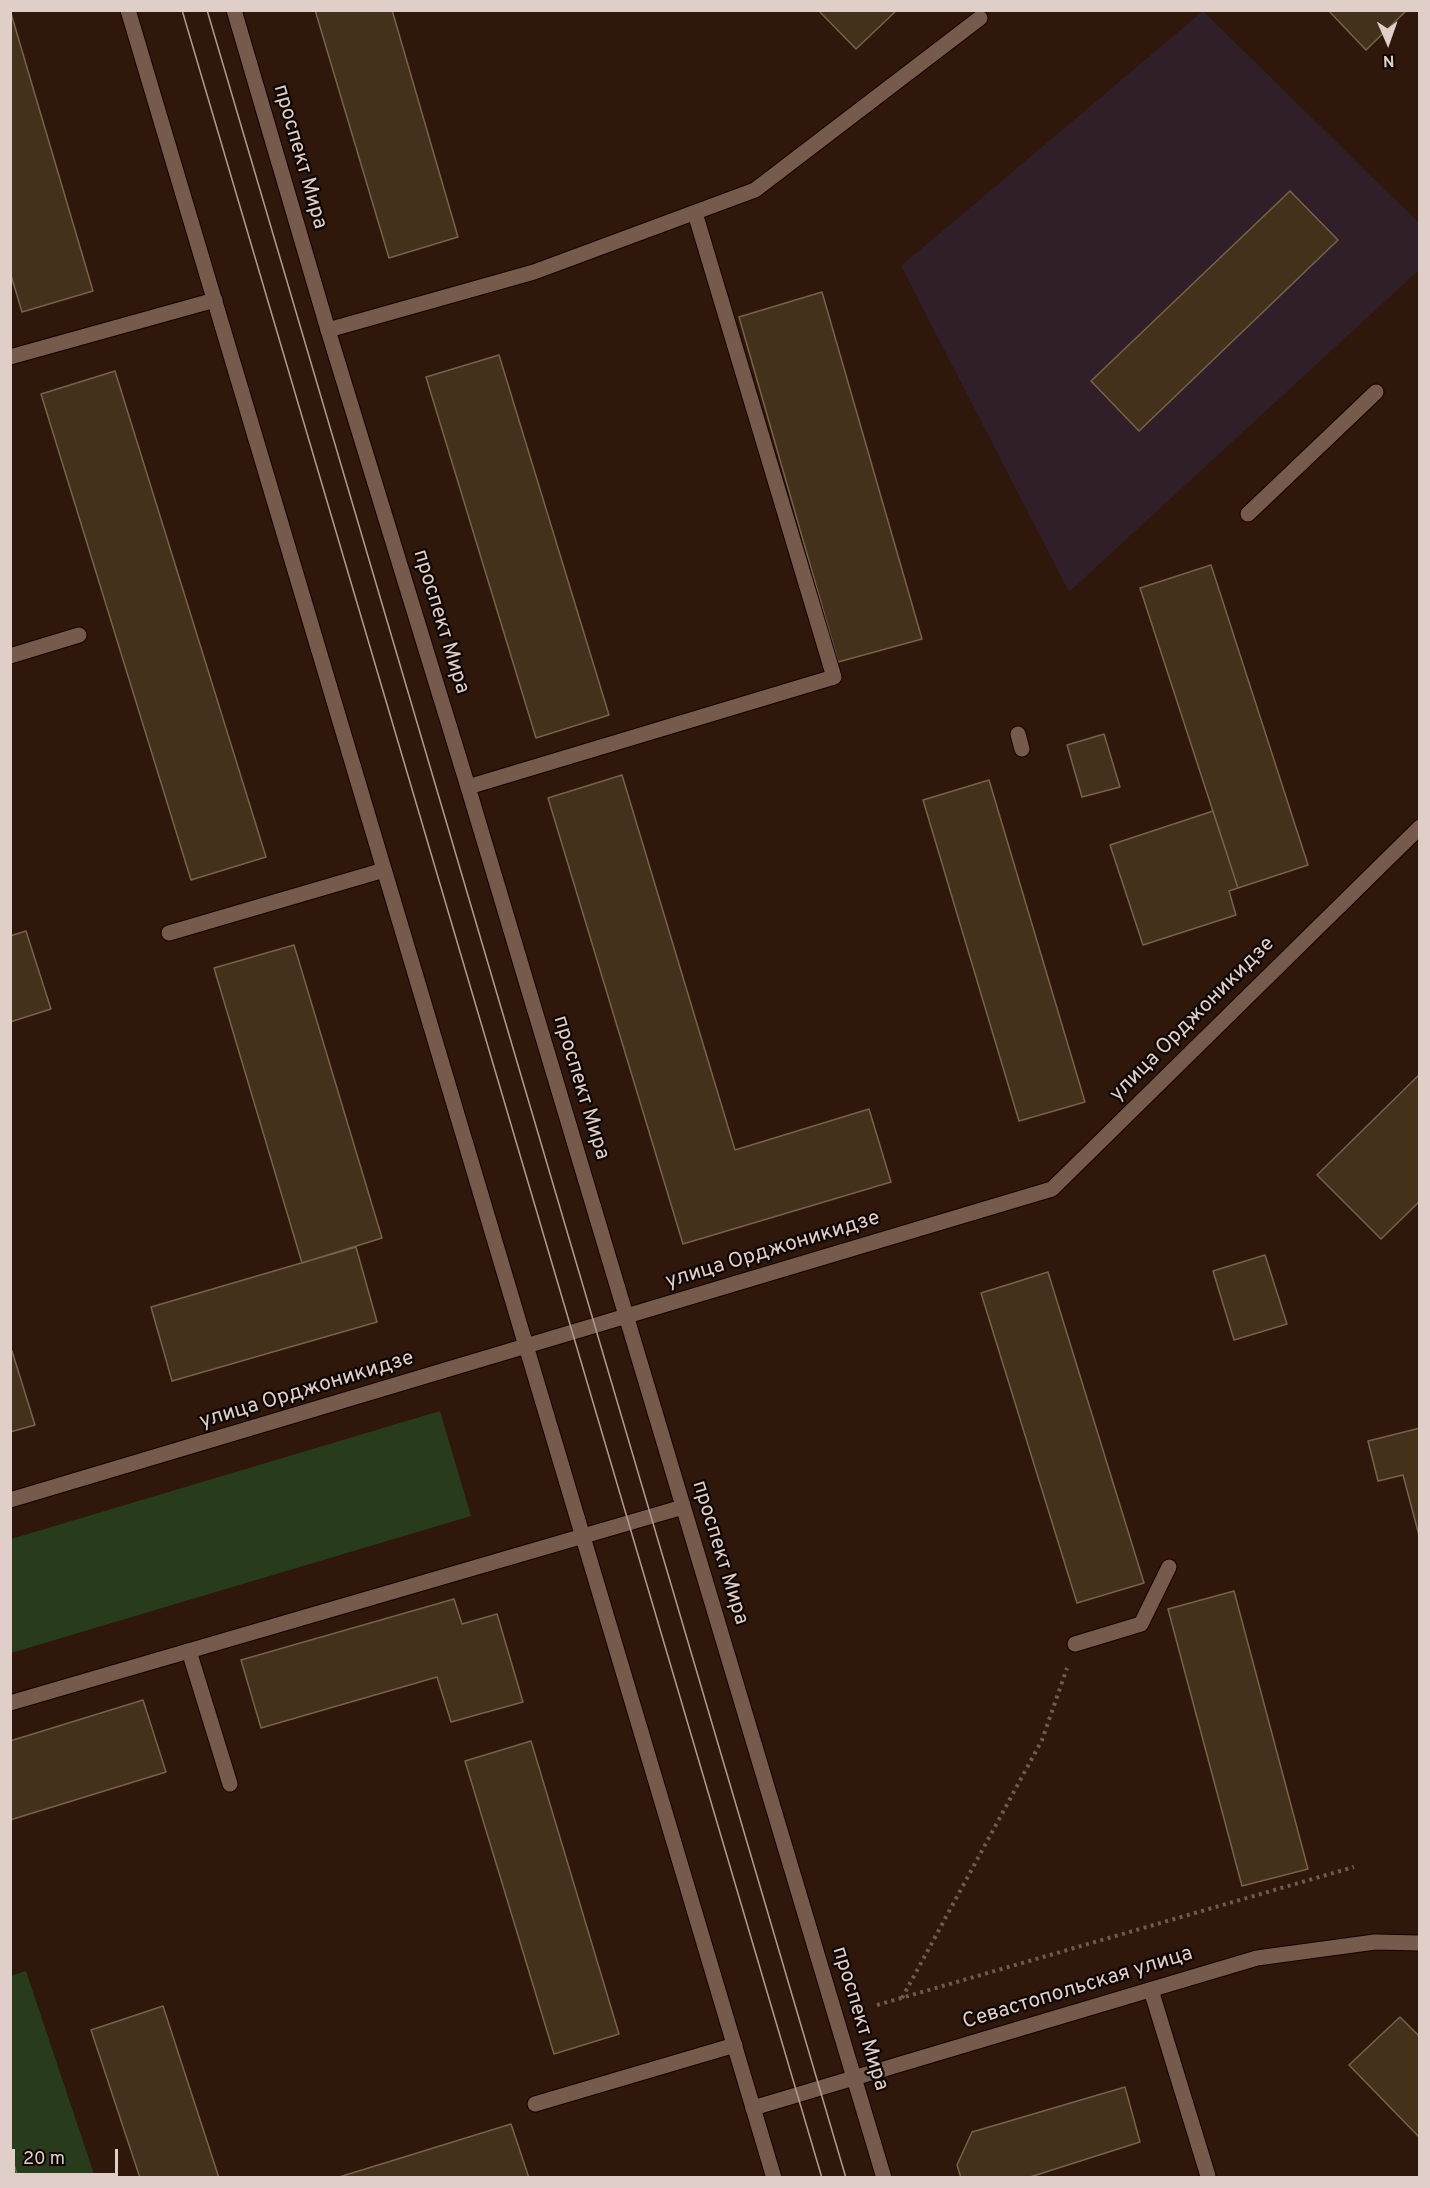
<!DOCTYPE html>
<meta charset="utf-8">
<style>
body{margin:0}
#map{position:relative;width:1430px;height:2188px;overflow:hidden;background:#2f170b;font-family:Overpass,sans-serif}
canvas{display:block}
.frame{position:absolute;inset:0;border:12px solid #e0cfc8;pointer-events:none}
.north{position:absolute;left:1358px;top:12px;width:60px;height:60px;-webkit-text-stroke:4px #0f0603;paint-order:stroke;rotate:178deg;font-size:16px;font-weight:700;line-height:24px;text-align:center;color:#e0cfc8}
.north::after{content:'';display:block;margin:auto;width:21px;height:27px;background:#e0cfc8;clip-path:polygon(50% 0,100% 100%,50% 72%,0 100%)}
.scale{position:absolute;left:12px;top:2149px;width:106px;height:27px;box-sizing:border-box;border:3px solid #e0cfc8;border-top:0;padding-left:8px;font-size:18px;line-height:21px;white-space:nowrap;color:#e0cfc8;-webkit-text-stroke:4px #0f0603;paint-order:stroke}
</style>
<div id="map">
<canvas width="1430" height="2188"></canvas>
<div class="frame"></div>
<div class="north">N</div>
<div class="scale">20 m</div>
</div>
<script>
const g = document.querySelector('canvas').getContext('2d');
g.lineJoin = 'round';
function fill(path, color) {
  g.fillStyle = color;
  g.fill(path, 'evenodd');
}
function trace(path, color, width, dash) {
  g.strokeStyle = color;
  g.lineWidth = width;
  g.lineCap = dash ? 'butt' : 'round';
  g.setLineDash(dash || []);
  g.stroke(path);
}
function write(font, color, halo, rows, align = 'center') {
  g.font = font + ' Overpass,sans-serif';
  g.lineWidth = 4.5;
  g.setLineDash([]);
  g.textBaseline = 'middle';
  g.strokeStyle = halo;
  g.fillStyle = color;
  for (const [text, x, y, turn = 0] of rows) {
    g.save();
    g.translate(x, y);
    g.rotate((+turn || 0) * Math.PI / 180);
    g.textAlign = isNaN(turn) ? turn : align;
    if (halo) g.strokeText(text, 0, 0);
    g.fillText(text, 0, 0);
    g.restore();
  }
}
fill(new Path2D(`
 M1203,11L1419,223V270L1069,592L901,266Z`), '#301f28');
fill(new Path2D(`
 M440,1411L471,1516L11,1653V1539Z
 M26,1971L95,2177H11L10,1976Z`), '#283b1b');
const building = new Path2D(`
 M10,10L93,291L22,312L10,272Z
 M315,10H392L458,237L389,258Z
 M818,10H897L856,49Z
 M1328,10H1407L1366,50Z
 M1290,191L1338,240L1139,431L1091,381Z
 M822,292L922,639L838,662L739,317Z
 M499,355L609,715L536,738L426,377Z
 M115,371L266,857L191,880L41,394Z
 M1211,565L1308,865L1238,888L1140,588Z
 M1104,734L1120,787L1082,797L1067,745Z
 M622,775L735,1150L869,1109L891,1182L683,1244L548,798Z
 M989,780L1085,1102L1019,1121L923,800Z
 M1213,811L1238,888L1229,891L1236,915L1143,945L1110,845Z
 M26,931L51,1009L10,1022V936Z
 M294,945L382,1238L302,1263L214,968Z
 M1420,1074V1201L1381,1239L1317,1175Z
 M356,1247L377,1322L172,1381L151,1307Z
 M1265,1255L1287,1324L1234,1340L1213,1271Z
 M1048,1272L1144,1583L1077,1603L981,1293Z
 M10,1351H12L35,1425L10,1432Z
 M1420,1428V1539L1403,1475L1378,1481L1368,1441Z
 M1234,1591L1308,1869L1242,1886L1168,1609Z
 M454,1599L462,1624L497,1614L523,1702L451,1722L437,1677L261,1728L241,1660Z
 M143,1700L166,1772L10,1820V1741Z
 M531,1741L619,2034L554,2054L465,1761Z
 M163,2006L219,2178H140L91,2030Z
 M1400,2017L1420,2037V2138L1349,2065Z
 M1125,2087L1140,2142L1027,2178H961L957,2165L972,2132Z
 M511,2124L529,2178H336Z
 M10,2151L18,2178H10Z`);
fill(building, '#44311c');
trace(building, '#77624b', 1.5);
const lane = new Path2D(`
 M328,330L534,272L755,190L980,18
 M10,357L215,300
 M1248,514L1376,392
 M10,656L79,635
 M1018,734L1022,749
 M468,787L834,677L695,213
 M169,933L384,870
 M1075,1644L1141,1624L1169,1567
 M189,1651L230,1784
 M1151,1990L1208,2176
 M535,2104L735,2045`);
const street = new Path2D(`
 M10,1500L1052,1189L1420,827
 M10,1703L683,1507
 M753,2108L1257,1958L1375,1942L1420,1943`);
const secondary = new Path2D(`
 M128,10L774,2178
 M234,10L328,330L468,787L884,2178`);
trace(lane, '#150300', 17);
trace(street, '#150300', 17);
trace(secondary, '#150300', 17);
trace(new Path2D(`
 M902,1998L1042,1740L1067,1668
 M877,2005L1354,1867`), '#6f5a50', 4, [3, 4.5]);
trace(lane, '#765a4c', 15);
trace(street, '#765a4c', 15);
trace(secondary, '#765a4c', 15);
trace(new Path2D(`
 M182,10L822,2178
 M207,10L846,2178`), '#ae9b92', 1.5);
write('21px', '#e0cfc8', '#0f0603', [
 ["проспект Мира",299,157,74],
 ["проспект Мира",440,622,73],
 ["улица Орджоникидзе",1193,1020,-45],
 ["проспект Мира",580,1088,73],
 ["улица Орджоникидзе",773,1251,-17],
 ["улица Орджоникидзе",307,1391,-17],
 ["проспект Мира",719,1553,73],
 ["Севастопольская улица",1078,1989,-17],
 ["проспект Мира",859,2019,73]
]);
</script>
